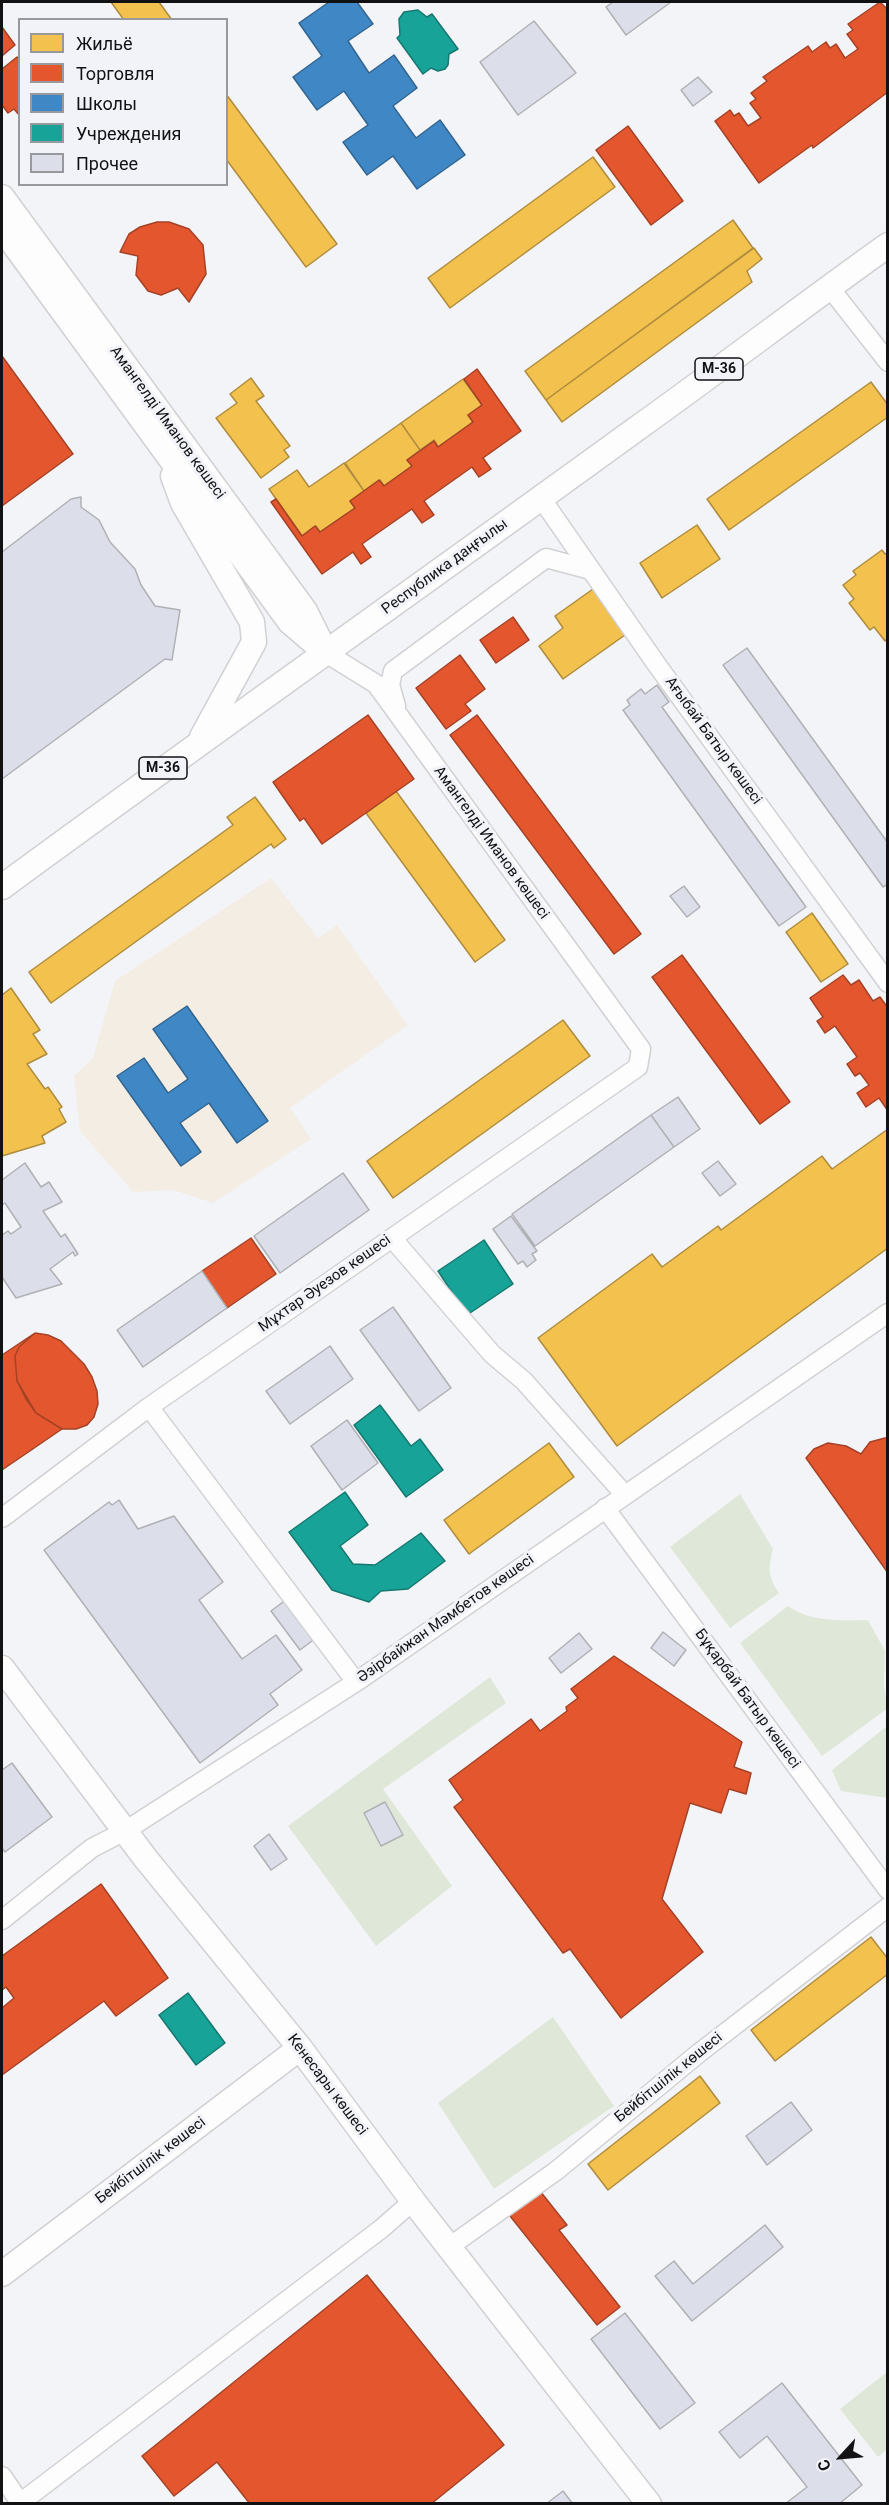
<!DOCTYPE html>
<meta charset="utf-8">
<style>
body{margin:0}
#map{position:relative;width:889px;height:2505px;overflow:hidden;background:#f3f4f8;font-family:Roboto,sans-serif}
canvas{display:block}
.frame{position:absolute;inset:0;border:3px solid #121214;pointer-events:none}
.legend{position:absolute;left:18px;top:18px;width:210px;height:168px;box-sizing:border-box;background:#f2f3f9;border:2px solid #98999d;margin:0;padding:8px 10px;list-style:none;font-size:18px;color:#121214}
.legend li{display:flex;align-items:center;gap:12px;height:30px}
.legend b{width:30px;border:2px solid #98999d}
.north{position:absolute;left:811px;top:2427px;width:60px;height:60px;-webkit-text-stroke:4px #f2f3f9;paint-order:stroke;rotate:244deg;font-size:16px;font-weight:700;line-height:24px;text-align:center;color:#121214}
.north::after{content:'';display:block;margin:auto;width:21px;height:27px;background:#121214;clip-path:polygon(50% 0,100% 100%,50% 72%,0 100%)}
</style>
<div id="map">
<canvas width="889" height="2505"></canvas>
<div class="frame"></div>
<ul class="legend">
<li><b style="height:16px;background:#f2c14e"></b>Жильё</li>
<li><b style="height:16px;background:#e4572e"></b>Торговля</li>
<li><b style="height:16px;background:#3f88c5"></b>Школы</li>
<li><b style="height:16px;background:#17a398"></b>Учреждения</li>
<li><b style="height:16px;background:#dcdee9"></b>Прочее</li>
</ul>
<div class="north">С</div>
</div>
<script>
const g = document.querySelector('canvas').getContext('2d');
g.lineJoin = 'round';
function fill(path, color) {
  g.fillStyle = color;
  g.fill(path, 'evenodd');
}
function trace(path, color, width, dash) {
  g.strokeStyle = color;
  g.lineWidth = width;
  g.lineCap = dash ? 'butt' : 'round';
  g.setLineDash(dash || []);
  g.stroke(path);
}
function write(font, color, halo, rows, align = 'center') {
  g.font = font + ' Roboto,sans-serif';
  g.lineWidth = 6;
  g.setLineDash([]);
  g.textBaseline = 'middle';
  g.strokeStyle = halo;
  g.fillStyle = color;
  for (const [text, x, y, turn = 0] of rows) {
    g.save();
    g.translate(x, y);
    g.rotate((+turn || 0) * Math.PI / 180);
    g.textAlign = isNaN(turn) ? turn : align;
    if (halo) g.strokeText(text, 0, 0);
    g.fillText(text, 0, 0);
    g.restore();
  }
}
fill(new Path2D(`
 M271,878L318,938L337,925L408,1025L290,1108L311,1139L213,1203L173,1190L133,1192L80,1131L74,1076L93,1058L115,981Z`), '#f4ede4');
fill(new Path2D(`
 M740,1494L773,1549C768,1568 768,1577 779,1593L730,1628L670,1547Z
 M788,1606C810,1622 842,1621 868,1620L885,1651L884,1683L887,1709L822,1756L740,1643Z
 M490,1677L506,1703L383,1789L452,1886L376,1946L288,1826Z
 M887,1726V1798L841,1791L832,1770Z
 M553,2017L614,2106L494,2189L438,2103Z
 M887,2372V2449L878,2457L840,2409Z`), '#dfe8d8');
const homes = new Path2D(`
 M111,2H159L172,20H124Z
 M226,94L337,244L306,267L226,159Z
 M593,157L615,187L450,308L428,278Z
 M733,220L753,248L546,400L525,371Z
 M754,248L762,259L747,271L752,282L562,422L546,400Z
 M251,378L264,396L256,401L290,446L284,450L289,457L261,478L216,418L237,403L230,394Z
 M463,379L482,405L468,415L473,422L438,447L434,440L420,450L401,423Z
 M871,382L888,405V417L729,530L707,499Z
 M401,423L420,450L407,460L412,466L384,486L380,480L364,491L345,463Z
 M344,463L364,491L350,501L355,508L320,532L316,526L302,536L269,489L297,470L309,487Z
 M697,525L720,559L662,598L640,563Z
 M882,550L885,554L888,552V638L885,641L874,627L870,630L849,603L854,599L843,585L856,575L853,571Z
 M593,589L625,635L563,679L539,646L563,628L555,616Z
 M396,791L505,940L475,962L366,813Z
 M255,797L286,839L274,848L271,844L51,1003L29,972L233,825L227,817Z
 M812,913L848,964L821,982L786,932Z
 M11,988L40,1030L33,1034L47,1054L27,1064L45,1089L48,1087L62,1107L59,1109L66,1122L42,1136L45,1143L2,1156V995Z
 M563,1020L590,1056L393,1198L367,1161Z
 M888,1129V1248L617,1446L538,1338L652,1254L662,1267L718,1226L721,1230L822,1156L832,1169Z
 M549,1443L574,1477L469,1554L444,1520Z
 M871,1937L888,1959V1974L775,2061L751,2030Z
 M700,2076L720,2103L608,2190L588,2164Z`);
fill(homes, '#f2c14e');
trace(homes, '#af8c3d', 1.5);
const shops = new Path2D(`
 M880,2L888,10V92L813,148L812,145L759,183L715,121L730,110L734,116L739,113L748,126L761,118L750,103L756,99L751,93L767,81L763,77L808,46L812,52L826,42L830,48L836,44L845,58L858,49L847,34L853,30L848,24Z
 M2,27L15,45L2,56Z
 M17,57L20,60V116L14,109L8,113L2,105V69Z
 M628,126L683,201L651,225L596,150Z
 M157,222H169L189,229L203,245L206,274L189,302L178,288L161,295L148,291L136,275L138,256L120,252L129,234L140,227Z
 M2,356L73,454L2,506Z
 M477,369L521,431L483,458L491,469L479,477L472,467L424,501L434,515L422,523L412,509L362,544L371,557L361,564L353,552L322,574L271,502L276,499L302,536L315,526L320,532L355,508L350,501L379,480L384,486L412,466L407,460L434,441L438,447L473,422L468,415L482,405L464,379Z
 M513,617L529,640L496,663L480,640Z
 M460,655L485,689L465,704L471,711L446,729L416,688Z
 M368,715L414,779L322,844L304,818L300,821L273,782Z
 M477,715L641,934L614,954L450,735Z
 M682,955L790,1102L760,1124L652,977Z
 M843,975L851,985L859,980L873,1001L880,997L888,1008V1111L879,1098L866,1107L857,1093L869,1085L860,1073L855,1076L847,1064L857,1057L835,1026L825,1033L817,1021L823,1017L810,998Z
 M251,1238L276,1274L227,1308L202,1271Z
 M35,1333L48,1335L61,1341L84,1364L92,1377L97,1391L98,1404L94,1417L87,1425L76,1429H62L36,1413L26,1399L17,1381L15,1356L19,1347Z
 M35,1333L19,1347L15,1356L17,1381L36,1413L62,1429L2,1470V1355Z
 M885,1438H888V1573L806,1458L814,1449L828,1443L846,1446L861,1454L870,1442Z
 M614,1656L742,1742L734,1767L751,1773L746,1794L729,1789L721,1813L690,1803L662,1899L703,1952L621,2018L570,1949L563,1953L454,1807L463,1800L449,1780L531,1719L540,1731L567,1711L566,1707L578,1698L571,1689Z
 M101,1884L168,1978L116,2016L104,2001L2,2075V2008L14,1998L6,1987L2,1990V1956Z
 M540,2191L567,2225L559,2230L620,2307L597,2325L510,2216Z
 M367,2275L504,2445L431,2504H250L217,2462L174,2496L142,2456Z`);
fill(shops, '#e4572e');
trace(shops, '#a54226', 1.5);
const schools = new Path2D(`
 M329,2H357L373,24L348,41L369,73L394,55L417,88L393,106L416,138L440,120L465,155L417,189L393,156L367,175L343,142L368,125L344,91L317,110L293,77L322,56L299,23Z
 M187,1006L268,1121L237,1143L209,1103L180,1123L201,1152L181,1166L117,1076L144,1058L168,1093L188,1079L153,1029Z`);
fill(schools, '#3f88c5');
trace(schools, '#326590', 1.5);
const public = new Path2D(`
 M418,10L427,17L432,14L458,49L449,54L448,65L445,69L438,71L431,68L423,74L397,38L400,35L399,19L404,12Z
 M484,1240L513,1284L467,1315L438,1271Z
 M380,1405L411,1446L420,1439L443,1470L406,1497L354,1425Z
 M345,1492L368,1525L340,1546L353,1564L375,1565L421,1533L445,1561L408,1589L381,1591L369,1602L332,1590L289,1532Z
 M188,1993L225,2043L196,2065L159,2015Z`);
fill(public, '#17a398');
trace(public, '#167870', 1.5);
const building = new Path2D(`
 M613,2H671L626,35L606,7Z
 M534,21L576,73L518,115L480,62Z
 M698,77L712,92L693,106L681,90Z
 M81,497V507L99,520L110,542L135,569L141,585L155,606L180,610L172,660L165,659L2,779V552L71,499Z
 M747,648L888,843V884L883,887L723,665Z
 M657,685L669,702L662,707L806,907L779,926L623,710L630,705L627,700L641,689L645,694Z
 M684,886L700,907L687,917L670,896Z
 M678,1097L700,1129L674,1147L651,1115Z
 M651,1115L674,1147L535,1246L512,1214Z
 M718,1161L736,1184L720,1196L702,1173Z
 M25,1163L41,1187L49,1182L62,1202L43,1211L61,1237L65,1234L78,1254L75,1256L73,1252L50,1269L62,1284L16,1298L2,1277V1235L8,1231L11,1234L21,1227L5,1203L2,1205V1180Z
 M343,1173L369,1210L280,1273L254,1236Z
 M511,1216L537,1251L532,1254L536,1260L527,1267L523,1261L518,1264L493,1229Z
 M202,1271L227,1308L143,1367L117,1330Z
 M393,1307L451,1388L419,1411L360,1330Z
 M330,1346L353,1379L290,1424L266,1391Z
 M347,1420L378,1463L342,1490L311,1446Z
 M119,1500L138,1529L174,1516L223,1582L199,1600L242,1659L276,1635L302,1670L270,1694L278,1705L200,1763L44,1550L109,1502L112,1505Z
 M287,1599L316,1638L300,1650L271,1611Z
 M663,1632L686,1650L674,1666L651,1648Z
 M579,1633L592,1649L561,1673L549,1658Z
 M12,1763L52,1817L5,1852L2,1848V1770Z
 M385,1802L403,1835L381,1846L364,1813Z
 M269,1834L287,1859L271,1870L254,1846Z
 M791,2102L812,2130L767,2165L746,2136Z
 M765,2225L783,2247L692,2321L655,2276L674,2261L693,2284Z
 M625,2313L695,2403L660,2429L591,2339Z
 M782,2383L862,2485L839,2504H785L807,2487L767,2436L740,2458L719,2432Z
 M563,2491L573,2504H546Z`);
fill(building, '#dcdee9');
trace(building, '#b0b1b4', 1.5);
const minor = new Path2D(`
 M830,288L888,362
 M541,498L657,665L888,983
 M396,706L390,685L393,671L546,558L591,570
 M392,1238L492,1354L524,1381L625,1495
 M149,1407L356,1682
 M605,1508L888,1890
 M2,1518L149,1407L638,1067L641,1049L376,684L326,653
 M2,1920L92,1848L125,1831L356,1682L888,1313
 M449,2247L556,2171L699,2053L888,1907
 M2,2476L21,2504
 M20,2503L381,2229L413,2201`);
const major = new Path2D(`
 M2,197L305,611L326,653
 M2,228L290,622L318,646
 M173,476L183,503L252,622L254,642L202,737
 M2,887C213,732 427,581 639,427C723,367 804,305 888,245
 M2,1668L146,1859L300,2048L413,2201L649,2504
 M2,2274L300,2048`);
trace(minor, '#d1d1d4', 21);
trace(major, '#d1d1d4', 27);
trace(minor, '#fdfdfe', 18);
trace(major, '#fdfdfe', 24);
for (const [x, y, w] of [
 [719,369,48],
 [163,768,48]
]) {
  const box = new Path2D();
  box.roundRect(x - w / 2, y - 11, w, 22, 4.5);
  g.fillStyle = '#f2f3f9';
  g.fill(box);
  trace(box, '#121214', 1.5);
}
write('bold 14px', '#121214', null, [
 ["M-36",719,369],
 ["M-36",163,768]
]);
write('15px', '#121214', '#f2f3f9', [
 ["Амангелді Иманов көшесі",167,423,54],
 ["Республика даңғылы",445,567,-36],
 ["Ағыбай Батыр көшесі",713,741,54],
 ["Амангелді Иманов көшесі",491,843,54],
 ["Мұхтар Әуезов көшесі",325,1284,-35],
 ["Әзірбайжан Мәмбетов көшесі",446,1619,-35],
 ["Бұқарбай Батыр көшесі",747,1699,54],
 ["Бейбітшілік көшесі",669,2078,-39],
 ["Кенесары көшесі",327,2085,53],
 ["Бейбітшілік көшесі",151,2161,-37]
]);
</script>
